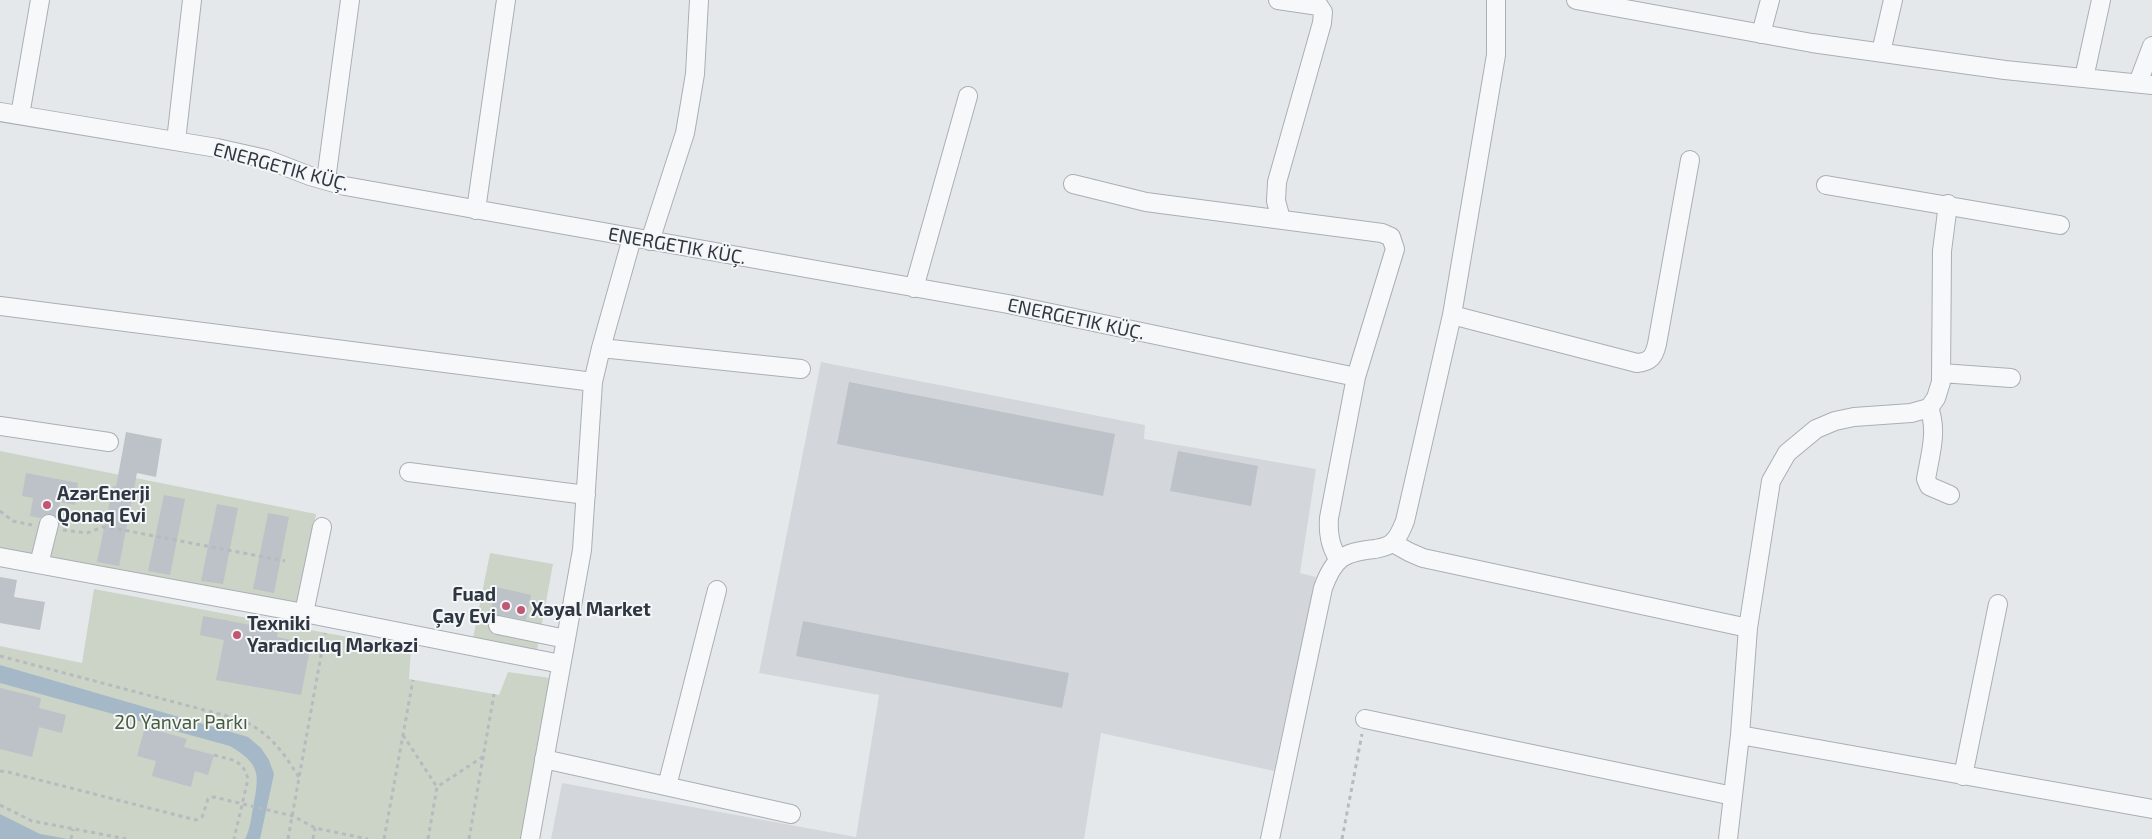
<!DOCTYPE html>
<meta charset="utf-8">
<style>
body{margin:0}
canvas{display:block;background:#e5e8eb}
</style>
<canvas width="2152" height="839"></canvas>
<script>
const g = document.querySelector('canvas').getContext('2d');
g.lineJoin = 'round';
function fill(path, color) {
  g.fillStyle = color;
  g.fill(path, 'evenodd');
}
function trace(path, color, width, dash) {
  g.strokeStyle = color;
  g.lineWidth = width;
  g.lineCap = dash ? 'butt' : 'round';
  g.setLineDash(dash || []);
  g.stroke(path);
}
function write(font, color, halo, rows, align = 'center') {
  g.font = font + ' "Exo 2",sans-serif';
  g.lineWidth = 4;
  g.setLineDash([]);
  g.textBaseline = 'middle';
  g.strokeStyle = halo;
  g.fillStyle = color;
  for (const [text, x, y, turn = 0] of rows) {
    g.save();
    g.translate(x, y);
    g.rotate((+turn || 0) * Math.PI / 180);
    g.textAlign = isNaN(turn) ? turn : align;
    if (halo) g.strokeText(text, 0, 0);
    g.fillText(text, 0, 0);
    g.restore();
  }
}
fill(new Path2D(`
 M821,362L1145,425L1144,439L1316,469L1300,573L1316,577L1274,771L1101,733L1084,839H551L562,783L856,837L879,695L759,673Z`), '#d3d7dc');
fill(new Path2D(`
 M0,451L316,514L298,606L0,550Z
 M490,553L553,564L537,650L473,638Z
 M94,589L411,649L409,679L499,695L508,672L550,678L521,839H0V646L82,663Z`), '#cbd4c7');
fill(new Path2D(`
 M0,665L248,737L261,748L269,760L274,774L260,839H245C250,830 251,818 253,808C259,775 262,765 230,746L0,683Z
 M0,814L40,834L68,839H0Z`), '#a4b8c7');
fill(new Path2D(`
 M849,382L1115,434L1103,496L837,444Z
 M126,432L162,439L156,477L137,473L119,566L97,562L113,486L116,487Z
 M1178,451L1258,466L1251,506L1170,491Z
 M26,473L78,483L75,505L60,502L57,518L51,514H46L40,518L30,516L33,498L22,496Z
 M164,495L185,499L170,575L148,571Z
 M217,504L238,508L223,584L201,581Z
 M268,513L289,517L274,593L253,589Z
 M0,577L17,580L14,597L45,602L40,630L0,623Z
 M496,587L531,595L526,620L500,615H490Z
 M203,616L278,630L277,637L311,644L301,695L216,680L224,640L200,635Z
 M803,621L1069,673L1062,708L796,656Z
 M0,688L41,698L39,708L66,715L62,733L39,727L32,757L0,749Z
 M145,727L187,739L184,747L214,755L208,775L195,771L191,787L152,776L156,761L137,756Z`), '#bcc2c7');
const minor = new Path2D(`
 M1278,0L1319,6L1323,12L1322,23L1277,182L1276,201L1281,219
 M1576,0L1812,43L2005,70L2152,85
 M1761,34L1770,0
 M1881,52L1893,0
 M2084,78L2101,0
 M2138,83L2152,46
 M0,112L217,148L266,159L310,176L345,186L1008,304L1356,377
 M20,115L40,0
 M176,141L192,0
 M326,180L350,0
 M1073,184L1146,202L1382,233L1391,237L1395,249L1356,377L1329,518C1328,534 1330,545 1338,559
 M1826,185L2060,225
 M476,210L506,0
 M650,241L685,133L695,74L699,0
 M914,288L968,96
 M0,306L593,382
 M1452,315L1637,363C1650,362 1654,357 1657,344L1690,160
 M601,348L801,369
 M1941,373L2011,378
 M1929,408C1938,431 1930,455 1926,479L1929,486L1950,495
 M0,426L109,442
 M409,472L586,495
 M1393,543L1409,552L1423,558L1748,628
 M0,557L304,613L561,664
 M39,564L49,524
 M304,613L322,527
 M498,625L566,639
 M1365,719L1733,796
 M1740,735L2152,809
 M544,759L791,814
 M1963,776L1998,604
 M667,786L717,590
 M530,839L582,550L593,382L601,348L632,238
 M1270,839L1323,588C1334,558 1343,552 1375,549C1381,548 1389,546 1393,542C1399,537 1402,528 1405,521L1452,315L1496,55V0
 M1728,839L1740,735L1748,628L1771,481L1787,453L1816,429L1835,421L1854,417L1911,413L1929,408L1936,398L1941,382L1942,251L1948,204`);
trace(minor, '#aaafb5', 20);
trace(new Path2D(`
 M0,511L13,521L32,525
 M63,530L87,533L103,527L113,528L285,561
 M0,656L242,720C272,735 281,750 299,777
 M403,735L437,787
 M214,755C231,760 243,759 248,779L234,839
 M0,771L8,772L196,820L202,817L208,799L214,797L293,816L315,828L368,839
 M0,805L32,821L126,839
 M71,839L73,829
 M288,839L325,633
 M313,839L315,828
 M384,839L413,680
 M428,839L437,787L484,756
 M469,839L494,694
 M1342,839L1362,734`), '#b7babe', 3, [4, 4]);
trace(minor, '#f7f8f9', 18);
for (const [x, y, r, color] of [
 [47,505,5,"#c15873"],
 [506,606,5,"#c15873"],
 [521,610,5,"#c15873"],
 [237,635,5,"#c15873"]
]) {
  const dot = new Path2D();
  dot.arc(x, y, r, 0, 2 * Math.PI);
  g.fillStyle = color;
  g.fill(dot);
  trace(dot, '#f4f6f8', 2);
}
write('19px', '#2e3742', '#f4f6f8', [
 ["ENERGETIK KÜÇ.",281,167,15],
 ["ENERGETIK KÜÇ.",677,246,10],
 ["ENERGETIK KÜÇ.",1076,319,12]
]);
write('bold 19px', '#2e3742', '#f4f6f8', [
 ["AzərEnerji",57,494],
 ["Qonaq Evi",57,516],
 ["Fuad",496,595,"right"],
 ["Çay Evi",496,617,"right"],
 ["Xəyal Market",531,610],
 ["Texniki",247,624],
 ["Yaradıcılıq Mərkəzi",247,646]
], 'left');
write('19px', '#465c3c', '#f4f6f8', [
 ["20 Yanvar Parkı",181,723]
]);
</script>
